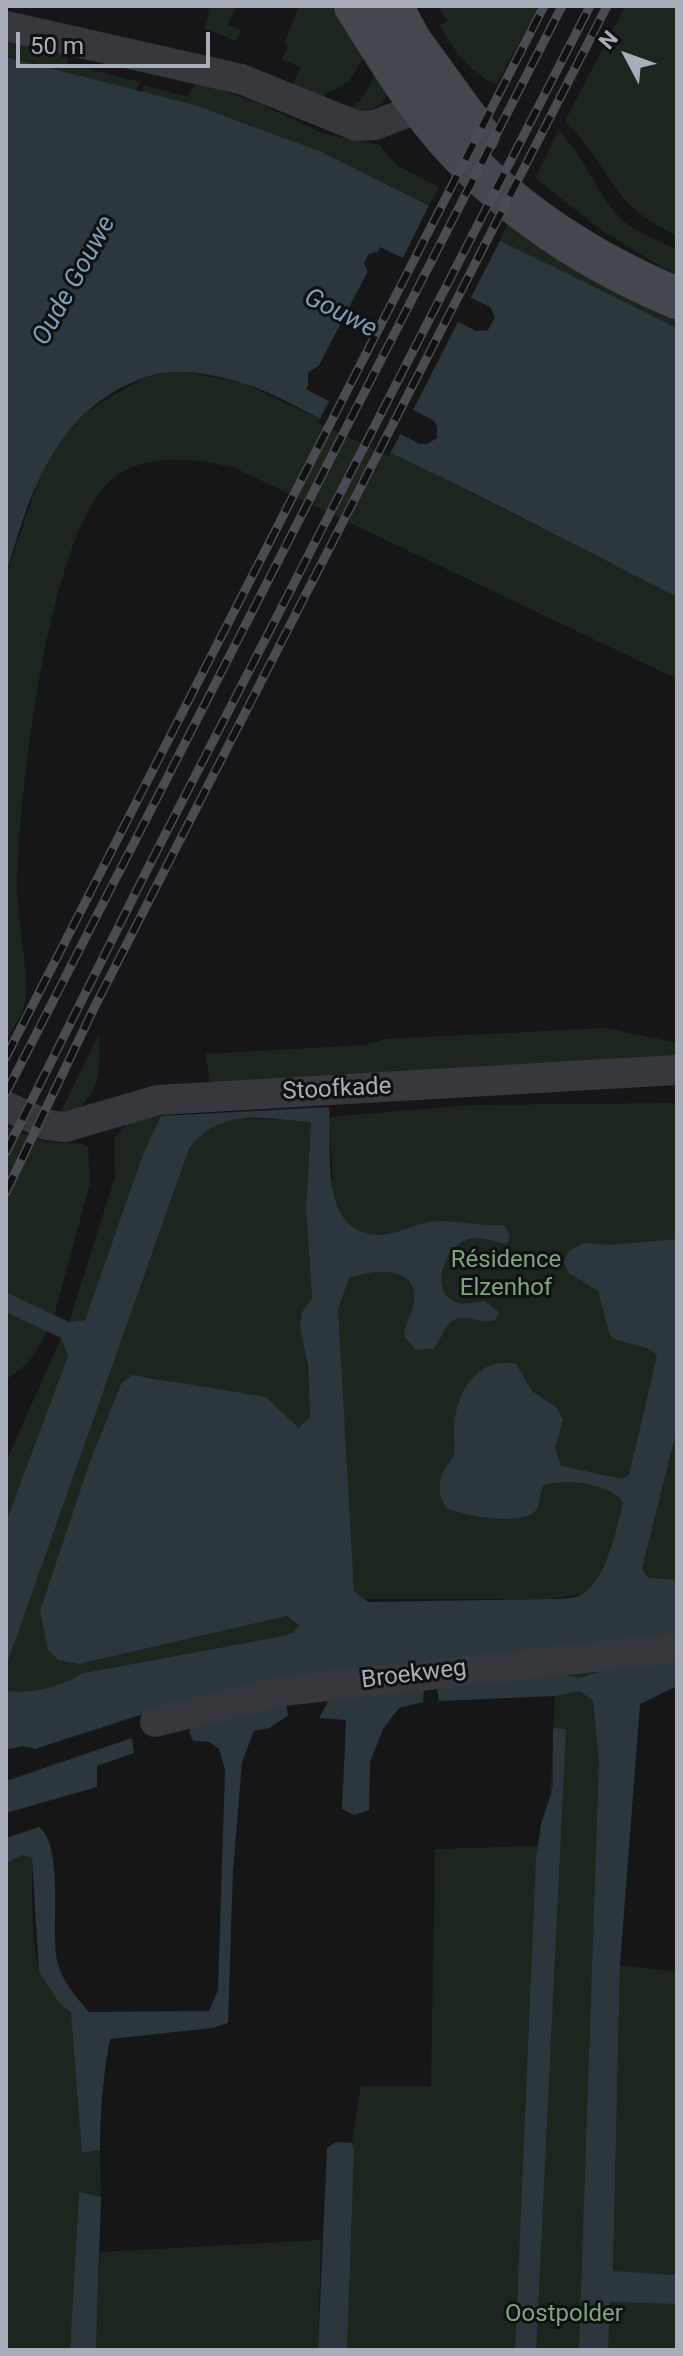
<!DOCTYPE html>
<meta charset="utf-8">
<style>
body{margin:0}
#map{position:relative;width:683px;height:2356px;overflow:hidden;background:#161618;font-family:Roboto,sans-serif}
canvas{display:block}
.frame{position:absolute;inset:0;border:8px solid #a7aeb9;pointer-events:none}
.north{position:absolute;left:587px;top:16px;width:80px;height:80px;-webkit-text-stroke:6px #111113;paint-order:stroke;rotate:311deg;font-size:22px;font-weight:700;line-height:32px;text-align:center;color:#a7aeb9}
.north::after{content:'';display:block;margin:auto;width:28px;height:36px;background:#a7aeb9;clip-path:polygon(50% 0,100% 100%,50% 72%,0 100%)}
.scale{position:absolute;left:16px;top:32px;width:194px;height:36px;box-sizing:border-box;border:4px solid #a7aeb9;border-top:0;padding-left:10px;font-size:24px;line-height:28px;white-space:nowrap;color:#a7aeb9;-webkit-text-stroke:6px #111113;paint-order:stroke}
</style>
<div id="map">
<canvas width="683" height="2356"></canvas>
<div class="frame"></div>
<div class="north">N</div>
<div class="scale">50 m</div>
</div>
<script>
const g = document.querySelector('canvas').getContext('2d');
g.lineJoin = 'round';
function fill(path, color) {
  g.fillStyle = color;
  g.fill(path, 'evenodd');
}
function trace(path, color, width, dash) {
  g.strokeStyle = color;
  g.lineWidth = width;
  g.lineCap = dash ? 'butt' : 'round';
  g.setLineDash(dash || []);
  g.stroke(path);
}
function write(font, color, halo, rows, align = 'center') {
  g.font = font + ' Roboto,sans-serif';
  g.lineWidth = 6;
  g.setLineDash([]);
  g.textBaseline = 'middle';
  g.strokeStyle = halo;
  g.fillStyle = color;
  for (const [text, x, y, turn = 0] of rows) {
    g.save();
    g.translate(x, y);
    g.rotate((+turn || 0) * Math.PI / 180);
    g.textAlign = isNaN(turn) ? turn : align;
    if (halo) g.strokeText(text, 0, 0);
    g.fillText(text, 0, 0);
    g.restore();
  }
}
fill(new Path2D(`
 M206,6H236L228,24L241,31L236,41L205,29L209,14Z
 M299,6H345L367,52L348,82L317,99L290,90L301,67L282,60L288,45L285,42Z
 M438,6H539L496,85C468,69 456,54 440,26L447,21Z
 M625,6H677V236C657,226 636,214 622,196C602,170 589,144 565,121Z
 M6,37L67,55L68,64L140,82L136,91L6,57Z
 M376,74L390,91C379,112 368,110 346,112L361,100Z
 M201,83L260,104L324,134L380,145L396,165L439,187L430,205C337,159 244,116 142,92L144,85L188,97L195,84Z
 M558,131C587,157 597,199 626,223C640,234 661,241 677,250V276L604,232L535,178Z
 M513,215L677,311V328L499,240Z
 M179,371L243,383L391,452L677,597V679L235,468C195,458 141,451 108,483C47,543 18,800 17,888C17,917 30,979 25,1003C22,1016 12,1030 6,1041V576L44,464L64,436L87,412L112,396L146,377Z
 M606,1028L677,1043V1061L210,1087L206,1054L364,1045L387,1039Z
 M99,1033C101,1074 100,1103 58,1118Z
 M677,1103V1580L549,1599H360L354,1591L341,1402L330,1117L471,1105Z
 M161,1116L143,1154L85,1320L69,1322L115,1177L114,1138L132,1120Z
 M235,1118L311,1121L306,1208L312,1298L302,1312L311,1417L300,1428L266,1397L228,1393L146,1376L121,1384L89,1464L40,1612L79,1664L287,1616L299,1625L293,1633L278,1637L83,1673C60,1687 33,1694 6,1691V1667L189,1150C202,1131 213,1123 235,1118Z
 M6,1127L46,1142L84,1144L88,1147L90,1183L54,1316L6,1292Z
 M6,1312L47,1330C38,1352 28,1366 8,1378Z
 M61,1338L68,1356L6,1522V1462Z
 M623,1629L587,2289L677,2292V2350H528L557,1636Z
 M538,1846L515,2350H347L352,2143L361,2086H431L435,1849Z
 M22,1855L32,1857C32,1882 31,1956 41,1975C51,1993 70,2006 74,2026L83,2153L100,2150L101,2197L79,2193L70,2350H6V1863Z
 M620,1965L677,1972V2275L613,2272Z
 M321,2240L318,2350H96L100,2252Z`), '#1d261e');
fill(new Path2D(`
 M6,57L195,105L319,151L677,328V597C567,541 458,483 346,432C312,416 277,393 242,383C212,374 176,367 146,377C56,408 29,493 6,576ZM376,252L490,307L495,317L488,330L476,331L370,276L364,263L369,254ZM322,364L433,420L437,426V438L427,444H420L313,389L308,383V372Z
 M329,1107C333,1147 316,1237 382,1235C398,1234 414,1224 430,1222C452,1219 481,1227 504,1225L510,1236L507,1244C493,1242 484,1236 469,1239C444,1244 427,1295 459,1303C466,1305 477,1302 485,1301L499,1312L495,1320C480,1325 464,1312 452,1321C444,1327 441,1340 434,1348L416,1350L404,1336C404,1323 414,1313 414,1300C417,1263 369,1270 349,1278L338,1309L354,1591L368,1602L549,1599C557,1599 567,1599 575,1597C605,1590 617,1528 623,1502C610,1483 563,1477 543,1486C540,1493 540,1505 536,1510C524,1527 461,1516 445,1507C435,1486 440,1473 454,1456C455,1447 454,1440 454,1431C454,1396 476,1355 516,1364L532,1391L557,1408L563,1420L555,1448L561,1466L622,1479L629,1475L657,1356C645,1342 625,1346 610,1336L598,1291L569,1273L564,1262L569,1251L583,1243L612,1245L677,1239V1429L642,1569L648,1578L677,1580V1638L174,1704L35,1749L22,1746L6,1750V1691C33,1694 60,1687 83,1673L278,1637L293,1633L299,1625L287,1616L79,1664L59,1660L48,1650L40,1611L89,1464L121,1384L132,1375L266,1397L299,1428L310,1417L308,1367L300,1325L302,1312L312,1298L306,1208L311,1122C263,1119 221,1106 189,1149L6,1667V1522L68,1356L61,1338L6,1312V1292L69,1322L85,1320L143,1154L161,1116Z
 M677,1661V1686L640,1704L620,1965L613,2271L677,2275V2304L610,2302L608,2350H579L599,1762L593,1700L579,1691L554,1696L439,1701L437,1688L556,1673L580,1678L602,1671Z
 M424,1689L423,1702L399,1708L383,1729L370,1762L369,1810L354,1815L342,1809L346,1720L319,1718L330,1698Z
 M286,1702L288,1716L269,1728L254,1731L242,1762L233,1871L228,2023L212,2028L110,2039C103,2076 100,2112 100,2150L82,2153L71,2013L58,2001L39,1972L32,1858L22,1855L6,1863V1838L39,1827C64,1846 51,1928 57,1960C62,1981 76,1997 89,2012L209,2011L218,1990L225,1770L219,1749L209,1742L193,1741L189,1732L193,1725Z
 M553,1728L566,1729L536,2350H515L536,1859L541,1824L553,1788Z
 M132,1738L134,1753L97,1766V1787L6,1813V1781Z
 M336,2142L352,2143L354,2150L347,2350H318L327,2148Z
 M79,2192L101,2197L96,2350H70Z`), '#2b363d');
fill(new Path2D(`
 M431,201L502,237L469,301L376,256L380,247L403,258Z
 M369,269L460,318L411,414L321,368L317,369Z
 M311,379L315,385L402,431L389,456L318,423L329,401L306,389Z`), '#161618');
trace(new Path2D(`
 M6,26L241,79L357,126L375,125L440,100
 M6,1106L47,1125L65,1127L158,1100L677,1070
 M155,1722L282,1691L677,1648`), '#37383d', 30);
trace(new Path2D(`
 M355,6C376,39 396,73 419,104C482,192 578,257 677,298
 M392,6L410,40L479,135`), '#44474d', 42);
const rail = new Path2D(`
 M6,1057L544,6
 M6,1093L562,6
 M6,1152L147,870L590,6
 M6,1192L95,1006L607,6`);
trace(rail, '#494c52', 9);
trace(rail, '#111113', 6, [18]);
write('24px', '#a7aeb9', '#111113', [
 ["Stoofkade",337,1090,-3],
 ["Broekweg",414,1675,-7]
]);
write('24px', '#7da57d', '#111113', [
 ["Résidence",506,1261],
 ["Elzenhof",506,1289],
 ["Oostpolder",564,2315]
]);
write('italic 26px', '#7c9fb6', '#111113', [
 ["Oude Gouwe",75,281,-61],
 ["Gouwe",340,314,27]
]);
</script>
